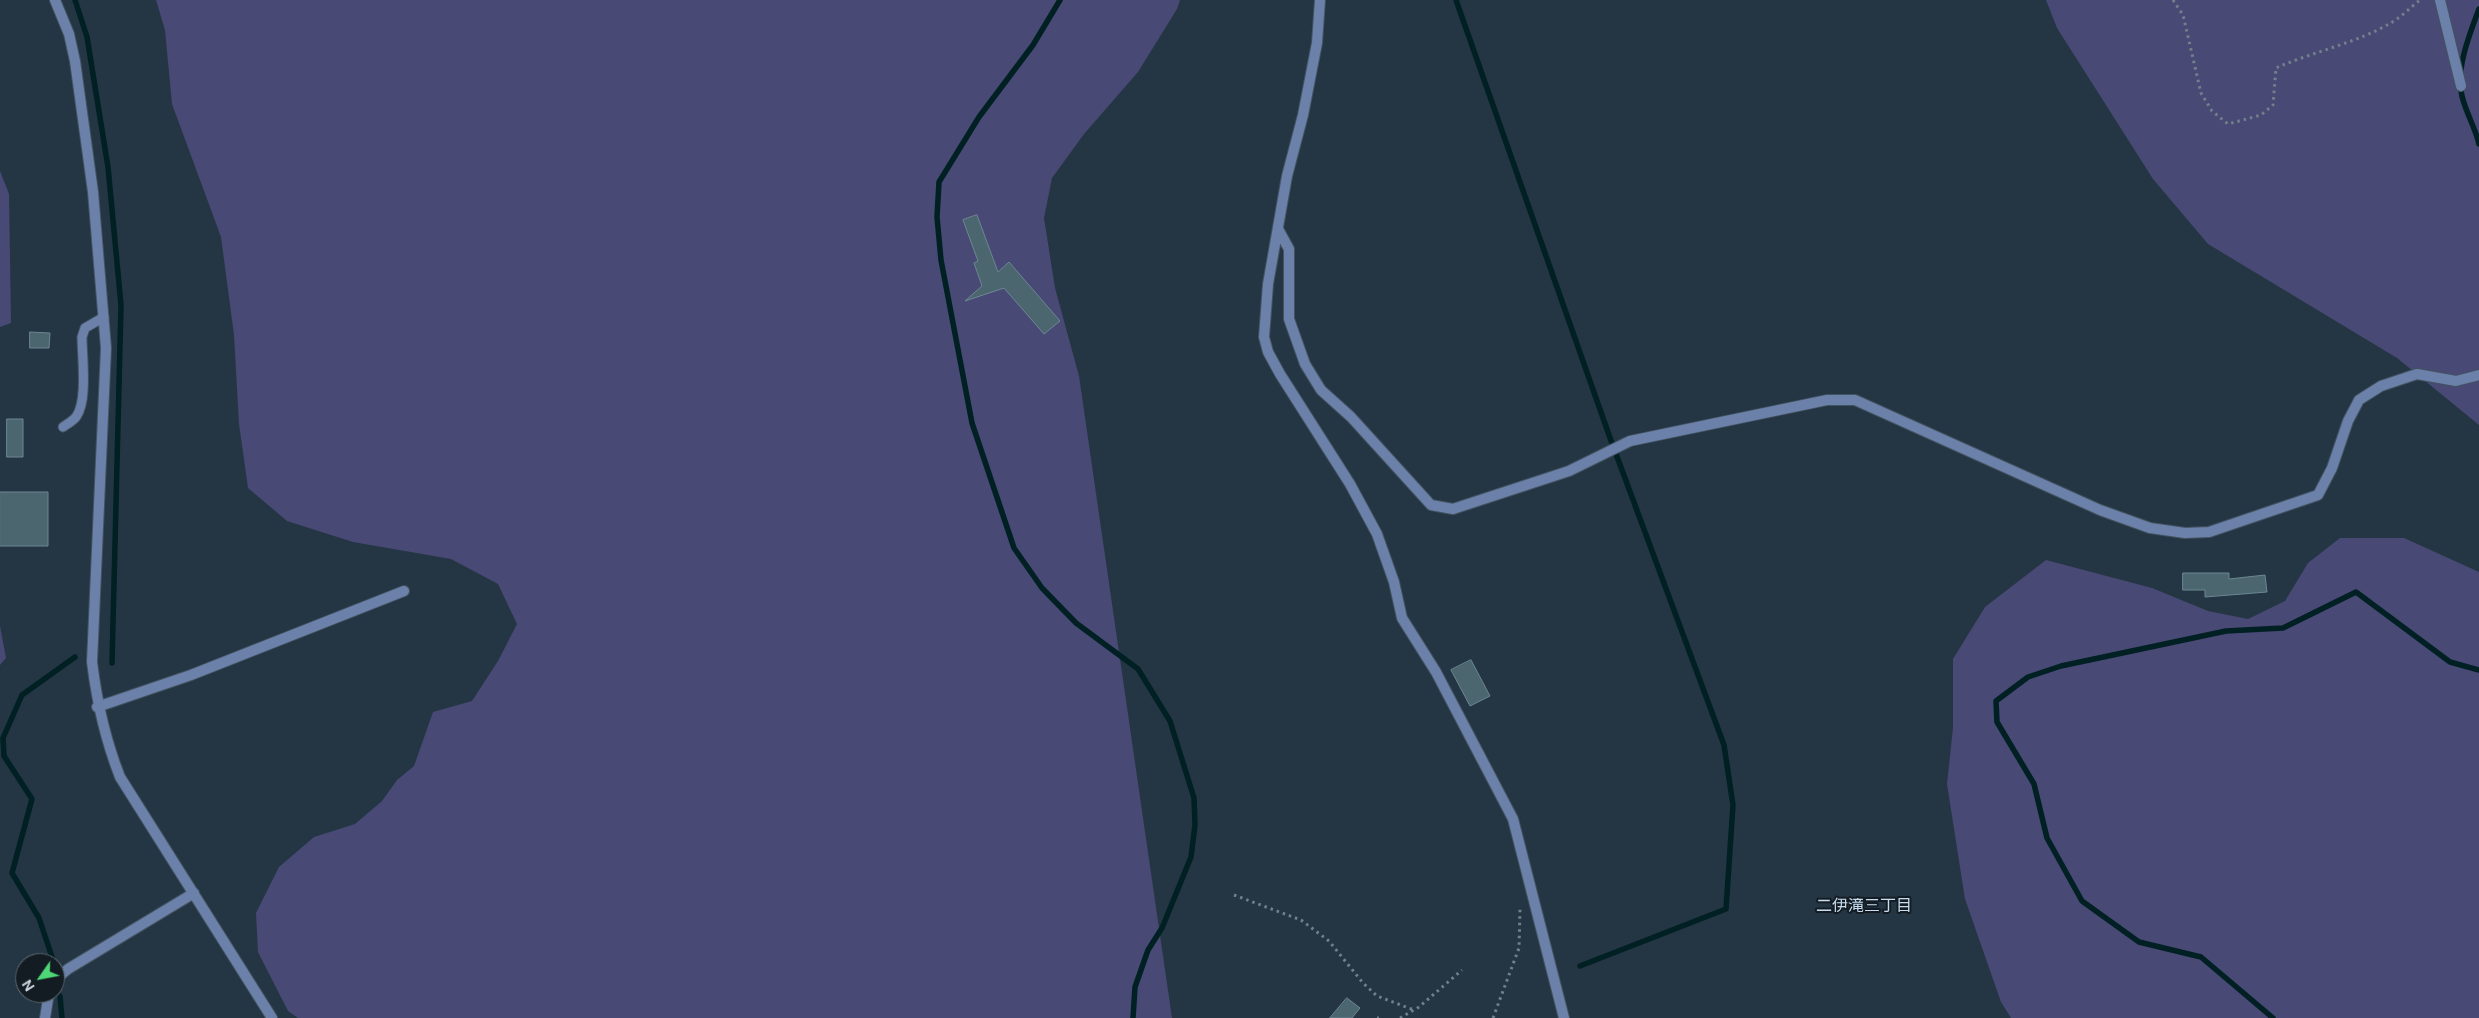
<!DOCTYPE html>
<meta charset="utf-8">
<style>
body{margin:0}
#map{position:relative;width:2479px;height:1018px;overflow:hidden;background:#243644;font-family:"DM Sans",sans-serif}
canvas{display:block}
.north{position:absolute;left:15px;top:953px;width:50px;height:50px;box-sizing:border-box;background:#141c23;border:1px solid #5f6870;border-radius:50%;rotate:237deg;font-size:14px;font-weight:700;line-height:20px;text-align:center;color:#cfd9e3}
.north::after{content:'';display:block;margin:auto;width:18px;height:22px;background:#4dd676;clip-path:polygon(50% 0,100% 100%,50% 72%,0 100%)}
</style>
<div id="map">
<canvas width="2479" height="1018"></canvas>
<div class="north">N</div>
</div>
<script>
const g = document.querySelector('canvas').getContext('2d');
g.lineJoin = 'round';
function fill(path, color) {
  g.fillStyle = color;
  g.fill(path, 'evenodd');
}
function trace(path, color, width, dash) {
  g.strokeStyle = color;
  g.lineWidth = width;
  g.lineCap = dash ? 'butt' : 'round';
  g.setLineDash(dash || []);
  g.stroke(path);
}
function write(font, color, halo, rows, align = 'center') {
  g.font = font + ' "DM Sans","Noto Sans JP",sans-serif';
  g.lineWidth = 4;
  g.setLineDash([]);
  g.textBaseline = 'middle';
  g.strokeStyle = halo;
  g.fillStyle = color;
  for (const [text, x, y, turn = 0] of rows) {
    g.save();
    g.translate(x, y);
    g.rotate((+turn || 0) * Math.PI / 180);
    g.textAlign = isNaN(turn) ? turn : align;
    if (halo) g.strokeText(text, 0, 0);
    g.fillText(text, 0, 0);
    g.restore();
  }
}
fill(new Path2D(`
 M156,0H1180L1177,9L1138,72L1084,134L1052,178L1044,218L1055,288L1079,376L1172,1018H298L288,1011L258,952L256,913L279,867L314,837L355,824L382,801L397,780L414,766L433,712L472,701L498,661L517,624L498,584L451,559L353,542L287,521L248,488L239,424L234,335L221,237L172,104L165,30Z
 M2046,0H2479V425L2397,358L2208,244L2153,179L2057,28Z
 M0,171L9,194L11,323L0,327Z
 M2340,538H2404L2479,572V1018H2011L2001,1002L1965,899L1947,784L1953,728V659L1985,607L2046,560L2152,588L2208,611L2248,619L2285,601L2308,563Z
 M0,626L6,658L0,665Z`), '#484974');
trace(new Path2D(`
 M75,0L87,37L108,167L121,305L112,663
 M1060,0L1033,45L979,117L939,182L937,217L941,260L972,423L1014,548L1042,588L1076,623L1138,669L1170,721L1194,798L1195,825L1191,857L1162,928L1148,950L1135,987L1133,1018
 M1456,0L1609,435L1724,745L1733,805L1726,909L1580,966
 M2479,9C2470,33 2455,70 2462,96C2466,113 2475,127 2479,144
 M54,963L39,918L12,873L32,799L4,756L3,738L22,695L75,657
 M60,996L62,1018
 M2273,1018L2201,957L2139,942L2082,901L2047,838L2034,784L1997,722L1996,701L2028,677L2061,666L2226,631L2283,628L2356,592L2450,662L2479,670`), '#012023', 5.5);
const building = new Path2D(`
 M977,215L998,272L1009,262L1060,321L1044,334L1004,288L965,301L982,286L974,263L978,261L963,220Z
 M30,332L50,333L49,348H30Z
 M7,419H23V457H7Z
 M0,492H48V546H0Z
 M2183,573H2229V579L2265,575L2267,592L2205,597V590H2183Z
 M1471,660L1490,696L1470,706L1451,670Z
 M1347,998L1360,1008L1352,1018H1330Z`);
fill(building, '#4c6670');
trace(building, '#6c8792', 1);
const lane = new Path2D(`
 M63,427C67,424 73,421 76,417C88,401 82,357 82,337L85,328L104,317`);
const street = new Path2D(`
 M55,0L69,34L75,61L93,192L106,348L92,662C97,703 105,739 120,777L272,1018
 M1320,0L1317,43L1303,115L1287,176L1268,284L1264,337L1268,352L1280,374L1350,484L1377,534L1394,582L1402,618L1436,672L1513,819L1564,1018
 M2440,0L2461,86
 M1278,229L1289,249V319L1305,364L1321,390L1351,417L1431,505L1453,509L1569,471L1630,441L1827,400H1855L2100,510L2150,528L2185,533L2209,532L2318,495L2332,468L2348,421L2359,400L2381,386L2417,374L2456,381L2479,375
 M97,707L191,675L404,591
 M55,980L68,969L194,893
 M45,1018L49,993`);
trace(lane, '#435361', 11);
trace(street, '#435361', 12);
trace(new Path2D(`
 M2173,0L2183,15L2201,93L2212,111L2228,124L2261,115L2273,105L2276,68C2312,52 2356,43 2389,24C2400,18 2410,8 2420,0
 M1234,895L1301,920L1329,941L1363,983L1377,996L1414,1010
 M1377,1018H1379
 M1400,1018L1419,1007L1462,970
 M1493,1018L1519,948L1520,909`), '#72808c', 3, [2.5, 4]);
trace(lane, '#6b81aa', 9);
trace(street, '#6b81aa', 10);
write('16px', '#c7ddef', '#141c23', [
 ["二伊滝三丁目",1864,907]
]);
</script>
